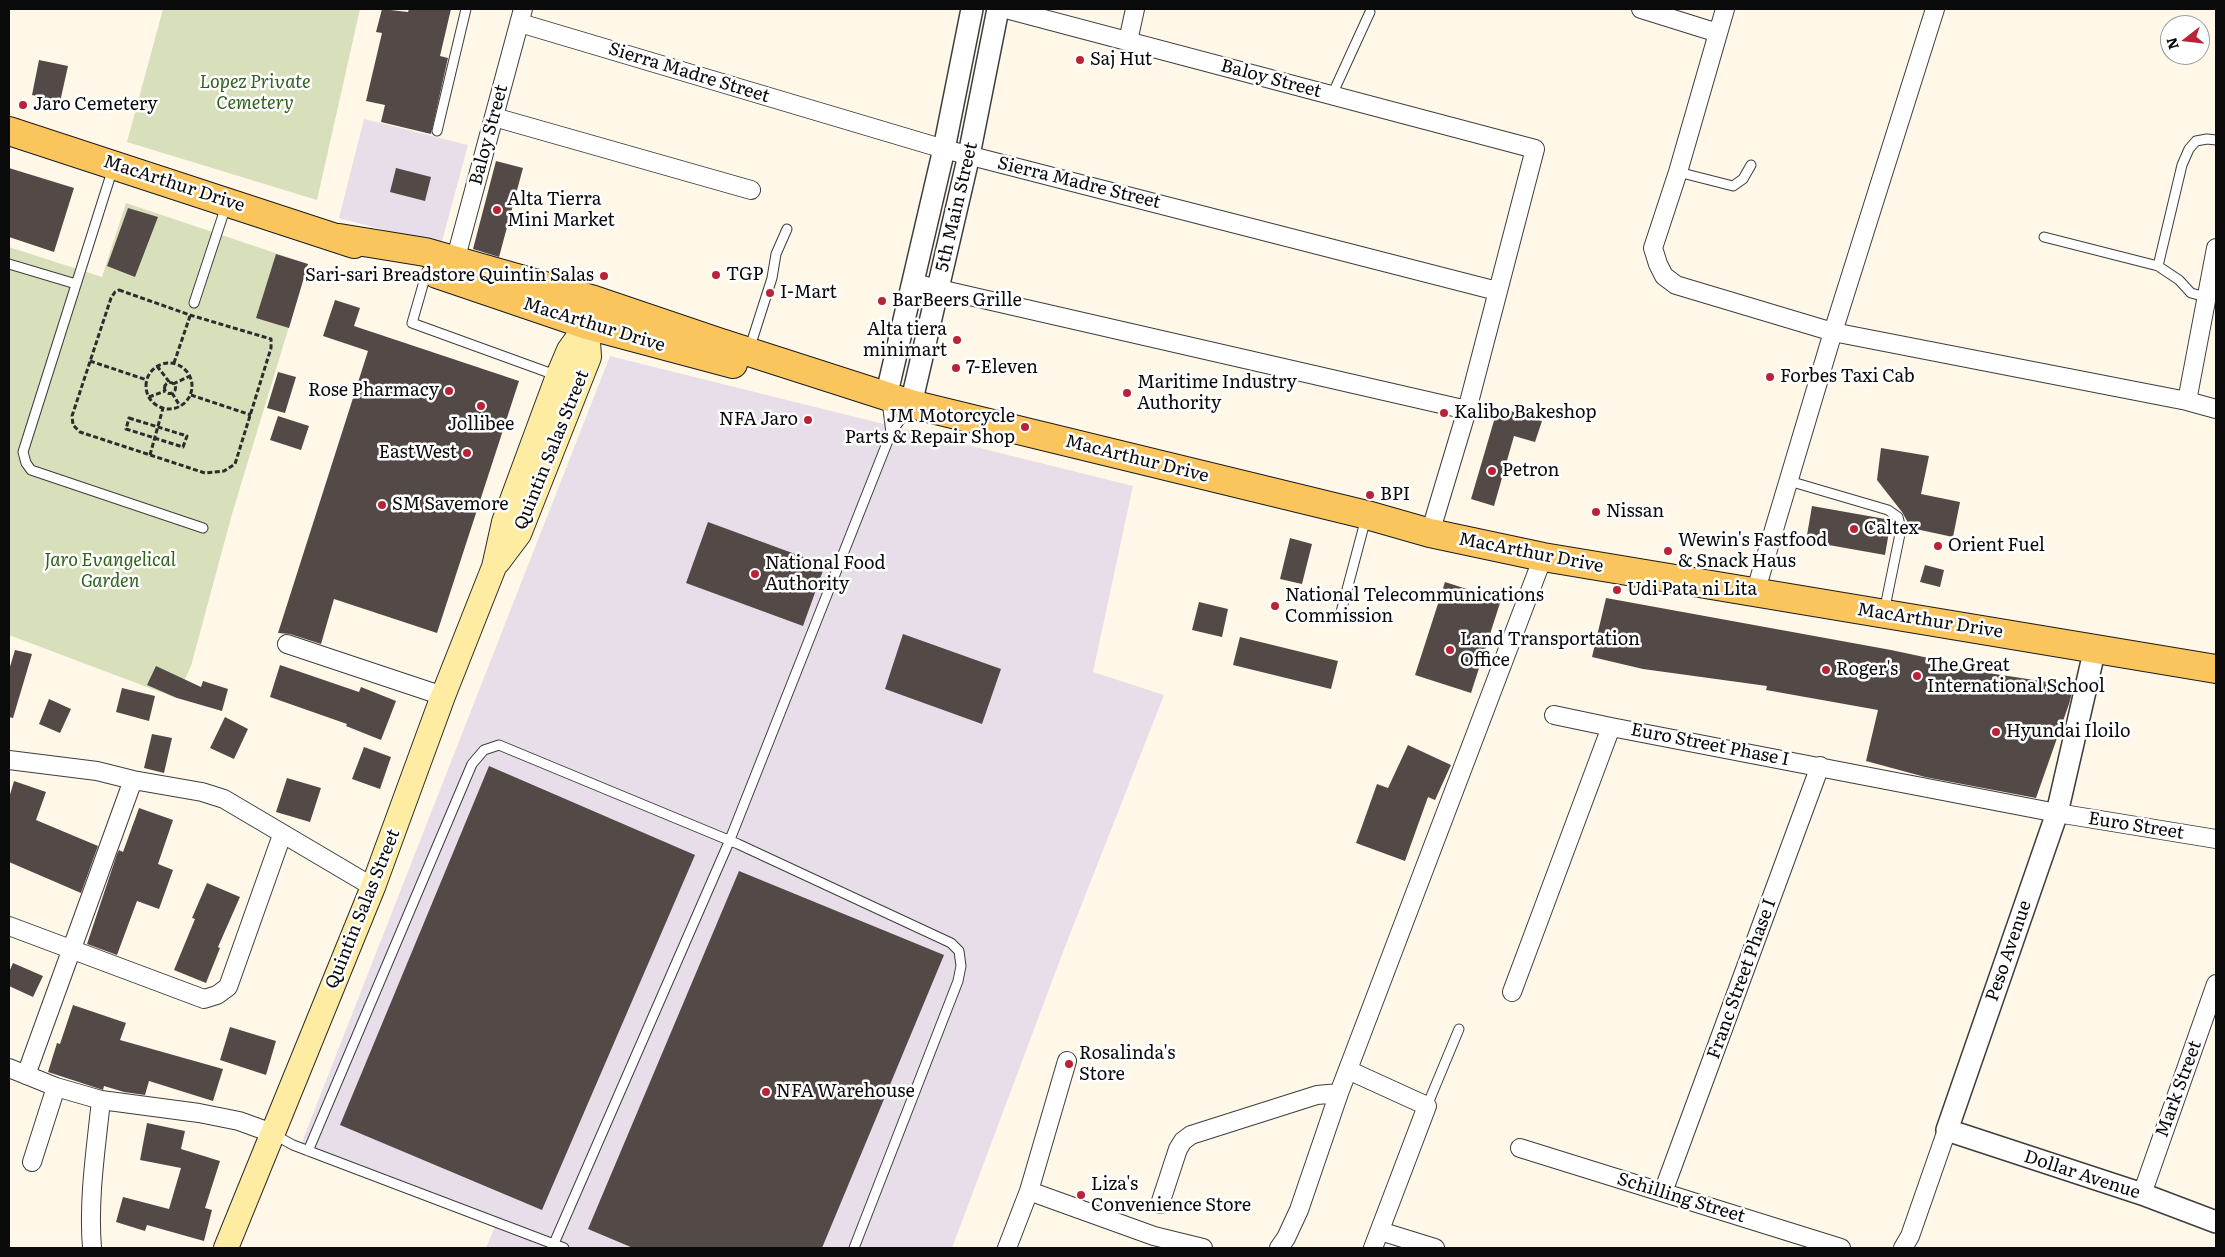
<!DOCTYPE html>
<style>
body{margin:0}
#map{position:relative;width:2225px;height:1257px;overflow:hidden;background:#fff8e8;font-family:Literata,serif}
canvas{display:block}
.frame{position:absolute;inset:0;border:10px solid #0a0a0a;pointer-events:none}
.north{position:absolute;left:2160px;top:15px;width:50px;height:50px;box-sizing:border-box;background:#fff;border:1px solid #9d9d9d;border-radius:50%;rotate:254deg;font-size:14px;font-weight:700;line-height:20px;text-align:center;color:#0a0a0a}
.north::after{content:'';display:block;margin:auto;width:18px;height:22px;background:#ba2238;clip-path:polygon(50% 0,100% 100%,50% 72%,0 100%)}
</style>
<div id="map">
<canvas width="2225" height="1257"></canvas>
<div class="frame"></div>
<div class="north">N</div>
</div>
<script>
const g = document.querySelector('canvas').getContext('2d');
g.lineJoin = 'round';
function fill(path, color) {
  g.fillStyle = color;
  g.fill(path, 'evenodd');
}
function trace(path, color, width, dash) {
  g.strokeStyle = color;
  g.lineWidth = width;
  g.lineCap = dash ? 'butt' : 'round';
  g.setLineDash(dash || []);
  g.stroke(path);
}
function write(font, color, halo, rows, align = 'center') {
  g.font = font + ' Literata,serif';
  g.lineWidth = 5;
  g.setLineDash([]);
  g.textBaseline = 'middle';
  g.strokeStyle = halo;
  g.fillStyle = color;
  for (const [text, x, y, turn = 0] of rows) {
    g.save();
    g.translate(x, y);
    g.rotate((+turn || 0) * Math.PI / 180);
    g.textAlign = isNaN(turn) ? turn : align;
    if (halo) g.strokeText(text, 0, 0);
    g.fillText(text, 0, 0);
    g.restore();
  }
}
fill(new Path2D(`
 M364,119L468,145L441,245L339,218Z
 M610,356L1133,486L1093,672L1164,695L1063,952L952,1248H486L496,1224L300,1147Z`), '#e7deea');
fill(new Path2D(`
 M163,9H360L317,200L127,142Z
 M126,203L308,264L232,514L191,666L176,698L9,635V247L102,277Z`), '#d7dfbb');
fill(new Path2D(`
 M382,9L408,12L409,9H451L440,56L448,58L431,134L381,122L385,105L366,101L382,33L376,32Z
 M39,60L68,66L60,102L32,95Z
 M496,161L523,168L499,257L473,249Z
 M9,168L74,188L54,252L9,237Z
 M396,168L431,177L425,201L390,192Z
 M128,208L158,217L135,277L107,266Z
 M276,254L308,264L289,328L256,318Z
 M335,300L360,308L354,326L519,381L437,633L334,599L321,644L290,634L278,633L368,351L323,336Z
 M278,372L296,377L285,413L267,408Z
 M1498,407L1542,421L1535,442L1514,436L1494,506L1471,499Z
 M278,416L309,426L301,450L270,440Z
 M1881,448L1929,456L1921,494L1960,502L1953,537L1911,528L1902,512L1877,480Z
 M1812,506L1891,520L1885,555L1806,541Z
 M708,522L825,565L803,626L686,583Z
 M1290,538L1312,544L1302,584L1280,579Z
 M1925,565L1944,570L1940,587L1920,582Z
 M1445,582L1501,600L1471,693L1415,675Z
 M1606,598L1891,650L1943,661L1942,666L2074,686L2069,704L2036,798L1925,777L1866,761L1878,710L1766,690L1767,686L1643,669L1592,657Z
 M1199,602L1228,609L1222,637L1192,630Z
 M903,634L1001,669L982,724L885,689Z
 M1240,637L1338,661L1331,689L1233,665Z
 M15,650L32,654L13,718L9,717V670Z
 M280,665L359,692L361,687L396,701L381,740L346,726L347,724L270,697Z
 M156,666L201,687L203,681L228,689L222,711L177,698L147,685Z
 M122,688L155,696L149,721L116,712Z
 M49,699L71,709L60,733L39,724Z
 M225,717L248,729L234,759L210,748Z
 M152,734L172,738L164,773L144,768Z
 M1408,745L1451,765L1435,800L1428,797L1405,861L1356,843L1377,784L1388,788Z
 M364,747L391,757L380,789L352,779Z
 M489,766L695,855L542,1210L340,1125Z
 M287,778L321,788L310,822L276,812Z
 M14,781L46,792L36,820L98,846L81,893L9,862V798Z
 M139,808L173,820L158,864L173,870L159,909L137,901L117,955L87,944L117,854L119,850L123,852Z
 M739,871L944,955L822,1248H633L588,1229Z
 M207,883L240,897L218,947L220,948L206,983L174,970L195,919L192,918Z
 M13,963L43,976L33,997L9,986V972Z
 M73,1005L126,1023L120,1040L223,1069L213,1101L149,1081L145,1095L124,1092L104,1086L103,1090L48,1072L57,1043L60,1044Z
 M230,1027L276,1041L266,1075L220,1060Z
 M147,1123L185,1131L181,1149L220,1161L205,1208L212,1210L204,1241L147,1225L145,1231L116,1222L123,1197L169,1209L181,1168L140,1160Z`), '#534a47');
const service = new Path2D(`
 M1332,95L1370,12
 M437,131L466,9
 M113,168L23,452L26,463L31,470L203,528
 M1678,172L1733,186L1743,179L1751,165
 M2044,237L2158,266L2179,280L2191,293L2206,297
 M9,264L76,284
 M2158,266L2182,165L2189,149L2196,141L2207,139L2216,140
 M427,271L412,323L558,376
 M194,303L226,206
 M749,350L772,278L776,254L787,229
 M887,401L891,433
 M1789,481L1888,510L1898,517L1901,529L1884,612
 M1341,612L1366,518
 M1427,1106L1459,1029
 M273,1134L293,1145L564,1248
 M308,1151L472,764L484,750L499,745L738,844L951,943L959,951L961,966L958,981L854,1248
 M552,1248L729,842L891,433L909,407`);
const minor = new Path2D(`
 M1006,9L1535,149L1467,410L1430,533
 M1641,9L1718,33
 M1725,9L1678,172L1653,248L1658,264L1664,276L1676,285L1833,332L2187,401L2216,409
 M520,23L944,149L1497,291
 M1128,41L1135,9
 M494,117L751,190
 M455,261L523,9
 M913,283L1467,410
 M2187,401L2216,248
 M1755,593L1833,332L1935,9
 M287,644L443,696
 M1554,715L1611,727
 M9,760L97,771L133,780L202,792L224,799L373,887
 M9,926L204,999L217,995L228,987L282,835
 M1512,992L1611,727L2057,813L2216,839
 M1067,1061L1029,1191L1154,1236L1203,1248
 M9,1068L56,1087L101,1100L199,1113L239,1121L272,1133
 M1348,1070L1427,1106L1373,1248
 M26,1075L133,780
 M1520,1148L1841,1248
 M32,1162L56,1087
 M1663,1192L1820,766
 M2142,1194L2216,984
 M1160,1204L1178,1149L1183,1141L1191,1135L1317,1095L1339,1093L1543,557
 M1380,1231L1435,1248
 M92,1248C88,1199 96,1149 101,1100
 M1007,1248L1029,1191
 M1279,1248L1286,1238L1299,1210L1339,1093
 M1903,1248L1910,1236L1947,1130`);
const tertiary = new Path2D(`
 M886,397L944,149L972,9
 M911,404L969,155L998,9
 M2095,648L2057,813L1947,1130L2142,1194L2216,1222`);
const secondary = new Path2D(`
 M498,562L519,534L589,357L587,325
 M226,1248L373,887L443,696L494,567L504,522L558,376L569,350L587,325L592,308`);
const primary = new Path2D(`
 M9,131L354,244
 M339,238L425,252L594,300L718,342L911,404L1367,515L1430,533L1543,557L2216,669
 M437,274L587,325L733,364`);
trace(service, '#3d3d3d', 11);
trace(minor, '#3d3d3d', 20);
trace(tertiary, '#3d3d3d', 24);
trace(secondary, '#2c2c2c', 26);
trace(primary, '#1b1b1b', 30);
trace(new Path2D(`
 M119,290L190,315L271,339V348L235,464L224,471L205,473L80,432L73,425L72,416L111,298L115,292Z
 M90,361L147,380
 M146 386a23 23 0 1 1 46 0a23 23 0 1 1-46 0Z
 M174,363L190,316
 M157,366L170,383
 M164.5 388a5.5 5.5 0 1 1 11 0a5.5 5.5 0 1 1-11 0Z
 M173,384L190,376
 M172,393L180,406
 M191,395L251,415
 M149,397L165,391
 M129,418L187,436L183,447L126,429Z
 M150,455L163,408`), '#2c2c2c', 3, [5, 2.5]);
trace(service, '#fff', 9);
trace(minor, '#fff', 18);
trace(tertiary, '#fff', 21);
trace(secondary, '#ffeca3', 24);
trace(primary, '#fac55d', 28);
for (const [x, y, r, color] of [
 [1080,60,5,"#ba2238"],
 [23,105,5,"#ba2238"],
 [497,210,5,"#ba2238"],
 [716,275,5,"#ba2238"],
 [604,276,5,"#ba2238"],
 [770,293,5,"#ba2238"],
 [882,301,5,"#ba2238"],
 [957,340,5,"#ba2238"],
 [956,368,5,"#ba2238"],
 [1770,377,5,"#ba2238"],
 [449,391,5,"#ba2238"],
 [1127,393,5,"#ba2238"],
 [481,406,5,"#ba2238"],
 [1444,413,5,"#ba2238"],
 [808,420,5,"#ba2238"],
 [1025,427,5,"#ba2238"],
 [467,453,5,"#ba2238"],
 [1492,471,5,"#ba2238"],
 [1370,495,5,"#ba2238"],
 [382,505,5,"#ba2238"],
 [1596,512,5,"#ba2238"],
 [1854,529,5,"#ba2238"],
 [1938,546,5,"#ba2238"],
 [1668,551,5,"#ba2238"],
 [755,574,5,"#ba2238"],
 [1617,590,5,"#ba2238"],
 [1275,606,5,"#ba2238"],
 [1450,650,5,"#ba2238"],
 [1826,670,5,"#ba2238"],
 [1917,676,5,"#ba2238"],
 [1996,732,5,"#ba2238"],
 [1069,1064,5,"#ba2238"],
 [766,1092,5,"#ba2238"],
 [1081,1195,5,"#ba2238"]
]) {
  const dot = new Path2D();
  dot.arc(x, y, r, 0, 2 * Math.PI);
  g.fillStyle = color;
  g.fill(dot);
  trace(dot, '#fff', 2);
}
write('18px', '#0a0a0a', '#fff', [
 ["Saj Hut",1090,60],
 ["Jaro Cemetery",33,105],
 ["Alta Tierra",507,200],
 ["Mini Market",507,221],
 ["TGP",726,275],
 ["Sari-sari Breadstore Quintin Salas",594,276,"right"],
 ["I-Mart",780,293],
 ["BarBeers Grille",892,301],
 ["Alta tiera",947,330,"right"],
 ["minimart",947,351,"right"],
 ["7-Eleven",966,368],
 ["Forbes Taxi Cab",1780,377],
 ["Maritime Industry",1137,383],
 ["Authority",1137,404],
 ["Rose Pharmacy",439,391,"right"],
 ["Kalibo Bakeshop",1454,413],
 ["JM Motorcycle",1015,417,"right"],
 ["Parts & Repair Shop",1015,438,"right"],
 ["NFA Jaro",798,420,"right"],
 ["Jollibee",481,425,"center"],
 ["EastWest",457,453,"right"],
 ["Petron",1502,471],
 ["BPI",1380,495],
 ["SM Savemore",392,505],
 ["Nissan",1606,512],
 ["Caltex",1864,529],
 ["Wewin's Fastfood",1678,541],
 ["& Snack Haus",1678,562],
 ["Orient Fuel",1948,546],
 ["National Food",765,564],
 ["Authority",765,585],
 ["Udi Pata ni Lita",1627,590],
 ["National Telecommunications",1285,596],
 ["Commission",1285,617],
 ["Land Transportation",1460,640],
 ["Office",1460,661],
 ["The Great",1927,666],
 ["International School",1927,687],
 ["Roger's",1836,670],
 ["Hyundai Iloilo",2006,732],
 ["Rosalinda's",1079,1054],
 ["Store",1079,1075],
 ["NFA Warehouse",776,1092],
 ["Liza's",1091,1185],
 ["Convenience Store",1091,1206]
], 'left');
write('18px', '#0a0a0a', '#fff', [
 ["Sierra Madre Street",689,73,17],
 ["Baloy Street",1271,79,15],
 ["Baloy Street",489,135,-75],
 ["Sierra Madre Street",1079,183,14],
 ["MacArthur Drive",174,184,18],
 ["5th Main Street",957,207,-77],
 ["MacArthur Drive",594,325,17],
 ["Quintin Salas Street",552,450,-68],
 ["MacArthur Drive",1137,459,14],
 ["MacArthur Drive",1531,553,11],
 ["MacArthur Drive",1930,621,9],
 ["Euro Street Phase I",1710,745,11],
 ["Euro Street",2136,826,9],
 ["Quintin Salas Street",363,909,-68],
 ["Peso Avenue",2009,951,-71],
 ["Franc Street Phase I",1742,979,-70],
 ["Mark Street",2179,1089,-70],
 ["Dollar Avenue",2082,1175,18],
 ["Schilling Street",1681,1198,17]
]);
write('italic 18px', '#30611b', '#fff', [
 ["Lopez Private",255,83],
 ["Cemetery",255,104],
 ["Jaro Evangelical",110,561],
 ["Garden",110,582]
]);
</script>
